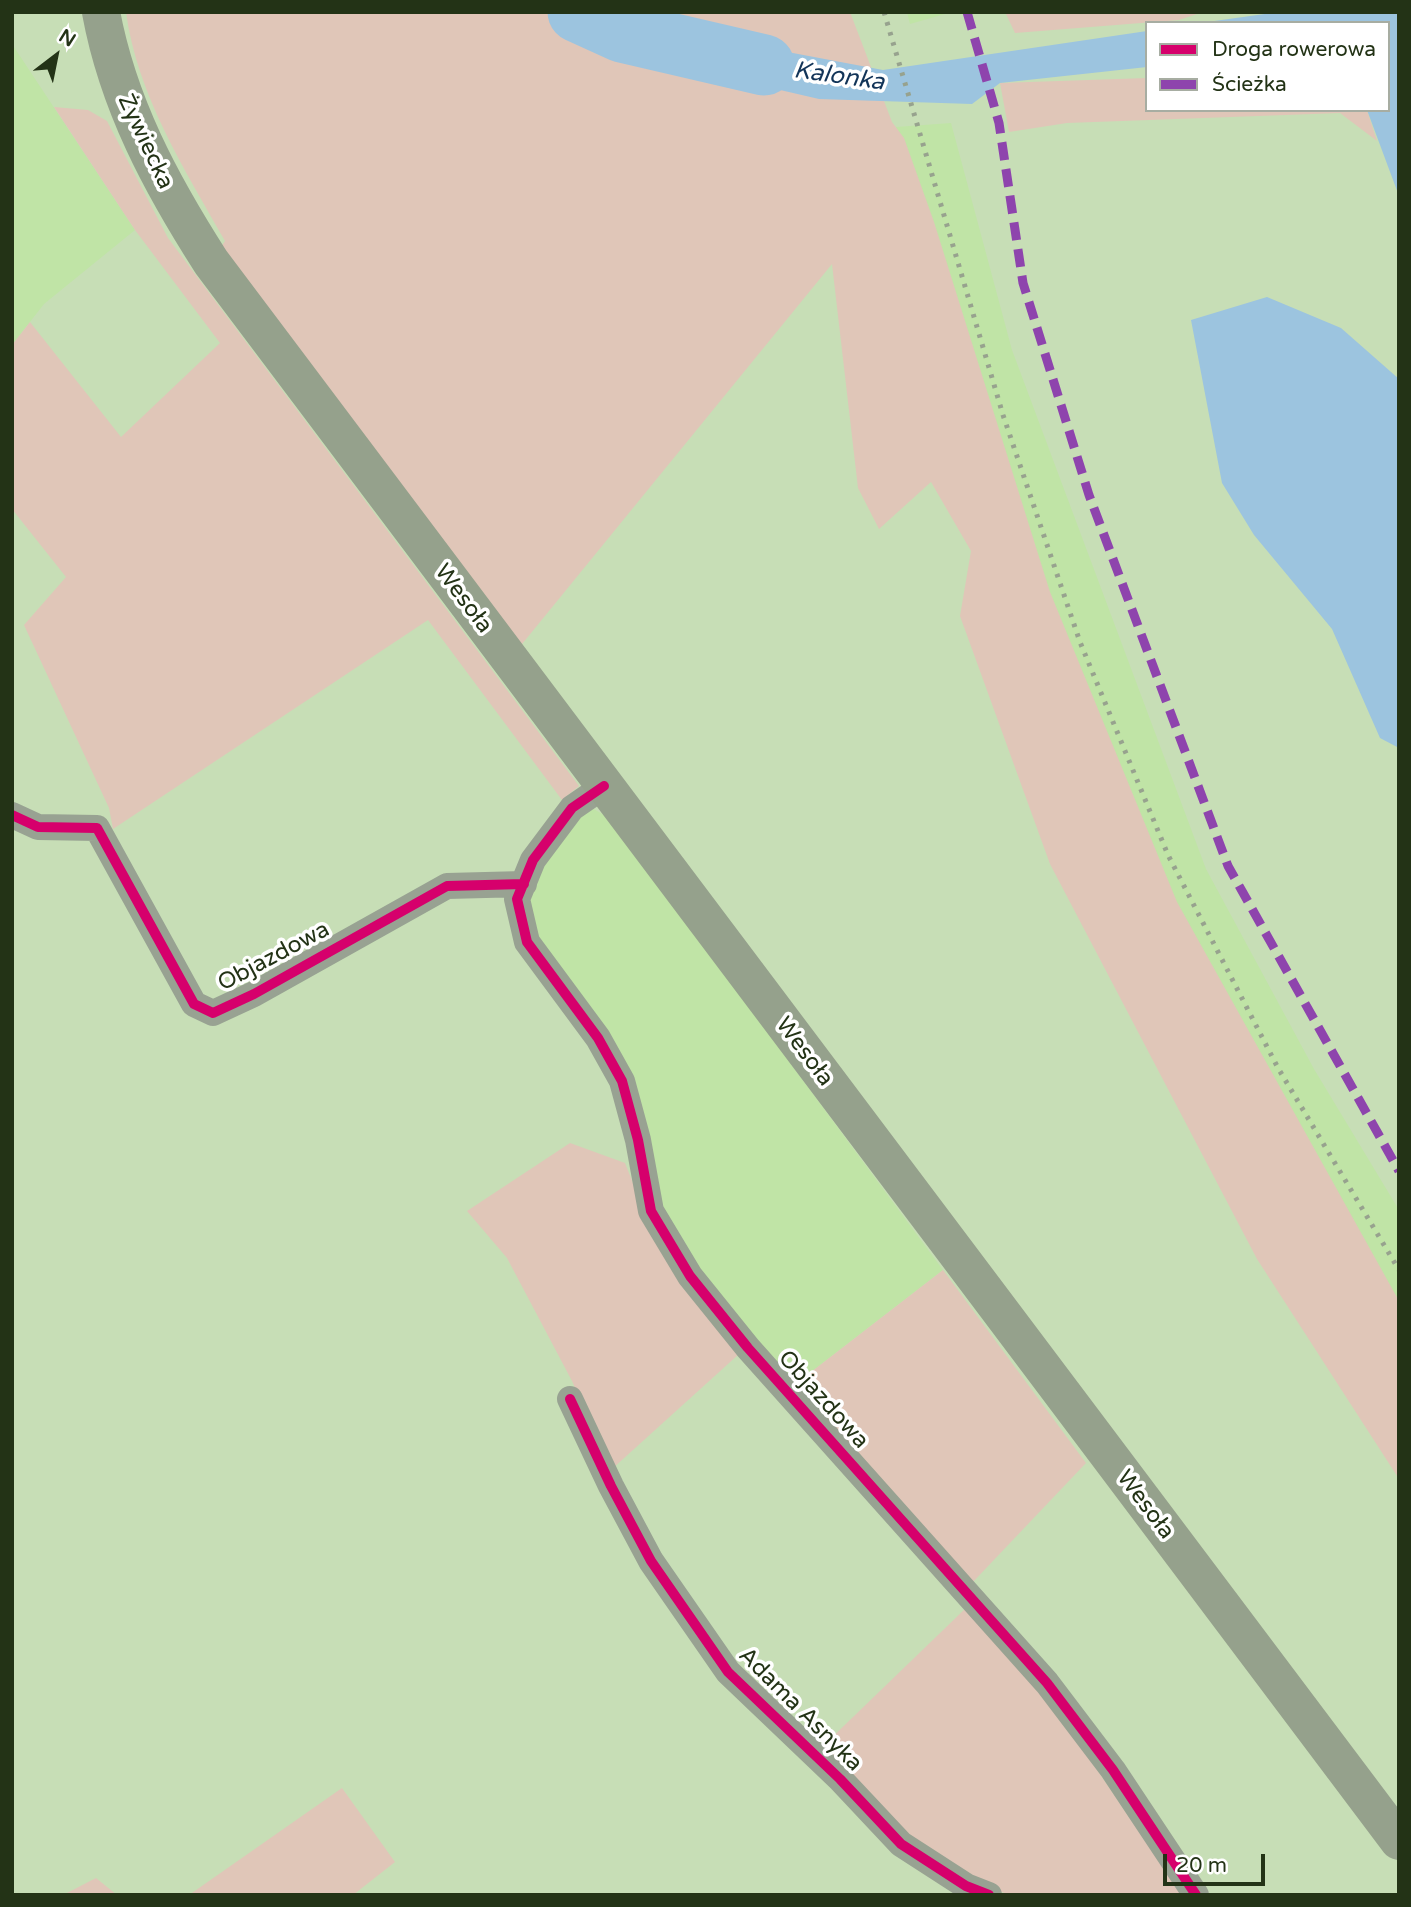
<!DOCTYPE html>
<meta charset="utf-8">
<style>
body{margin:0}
#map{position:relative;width:1411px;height:1907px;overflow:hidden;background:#c7deb6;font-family:"Varela Round",sans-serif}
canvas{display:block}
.frame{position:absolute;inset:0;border:14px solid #233316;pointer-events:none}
.legend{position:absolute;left:1145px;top:21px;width:245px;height:91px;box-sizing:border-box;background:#fff;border:2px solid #a7ada2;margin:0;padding:9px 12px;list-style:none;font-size:21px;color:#233316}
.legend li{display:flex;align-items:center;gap:14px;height:35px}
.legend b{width:35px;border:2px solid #a7ada2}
.north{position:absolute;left:21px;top:21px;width:70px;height:70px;-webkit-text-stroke:5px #fff;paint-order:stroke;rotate:32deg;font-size:19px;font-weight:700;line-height:28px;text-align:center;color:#233316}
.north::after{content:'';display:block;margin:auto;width:24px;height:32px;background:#233316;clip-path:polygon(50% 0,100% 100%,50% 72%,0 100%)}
.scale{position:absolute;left:1163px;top:1854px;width:102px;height:32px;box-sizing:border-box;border:4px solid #233316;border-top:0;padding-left:9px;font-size:21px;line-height:24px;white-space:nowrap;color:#233316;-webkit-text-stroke:5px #fff;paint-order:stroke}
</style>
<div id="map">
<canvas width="1411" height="1907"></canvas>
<div class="frame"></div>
<ul class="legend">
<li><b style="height:9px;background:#d6006c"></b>Droga rowerowa</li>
<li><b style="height:9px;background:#8e44ad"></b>Ścieżka</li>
</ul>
<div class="north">N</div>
<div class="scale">20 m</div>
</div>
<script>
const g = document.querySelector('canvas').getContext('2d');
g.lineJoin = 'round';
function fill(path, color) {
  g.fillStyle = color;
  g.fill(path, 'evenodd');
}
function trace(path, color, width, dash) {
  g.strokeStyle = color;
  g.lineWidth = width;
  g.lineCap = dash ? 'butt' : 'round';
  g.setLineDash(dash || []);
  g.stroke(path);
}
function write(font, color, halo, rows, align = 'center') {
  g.font = font + ' "Varela Round",sans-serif';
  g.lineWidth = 7;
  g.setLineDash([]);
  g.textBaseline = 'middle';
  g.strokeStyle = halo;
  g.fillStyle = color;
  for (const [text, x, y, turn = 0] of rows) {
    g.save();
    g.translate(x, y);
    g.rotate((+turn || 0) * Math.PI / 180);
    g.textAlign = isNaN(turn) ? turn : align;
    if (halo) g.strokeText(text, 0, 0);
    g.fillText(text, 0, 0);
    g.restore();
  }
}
fill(new Path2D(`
 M907,12H952L910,24Z
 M12,44L135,230L44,304L12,345Z
 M951,123L1012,350L1206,869L1314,1069L1399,1210V1320L1194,980L868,129Z
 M592,808L609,818L943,1270L789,1389L656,1212L634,1076L536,940L528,917L535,866L572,814Z`), '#c0e4a6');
fill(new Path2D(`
 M126,12H850L892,122L904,138L934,222L1050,592L1177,902L1399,1301V1479L1257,1259L1050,864L960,616L971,551L931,482L879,529L858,488L832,264L518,649L211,262L225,241C185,170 137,95 126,12Z
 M1005,12H1203L1179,20L1015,33Z
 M1147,78V110H1367L1377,141L1340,113L1067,123L1009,132L1000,83Z
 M54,107L88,110L107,121L168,238L579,786L562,800L428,620L113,829L109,808L24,625L66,577L12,509V345L30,322L121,437L220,343L135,230Z
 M570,1143L625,1163L656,1241L739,1354L612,1469L572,1381L507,1258L467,1211Z
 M943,1270L1086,1463L972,1583L789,1389Z
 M968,1606L1043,1690L1182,1895H1010L977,1883L913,1838L822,1747Z
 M342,1788L395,1862L353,1895H189Z
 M96,1878L117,1895L65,1894Z`), '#e0c6b8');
fill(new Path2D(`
 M1279,12H1399V196L1367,110H1388V23H1200Z
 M1147,31V67L1000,83L972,104L819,99L668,64L692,34L883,70Z
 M1267,297L1341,328L1399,379V748L1380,738L1332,629L1254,535L1222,483L1191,320Z`), '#9cc4df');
trace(new Path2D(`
 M578,12L622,32L764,65`), '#9cc4df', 61);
trace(new Path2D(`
 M604,786L572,808L533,860L517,899L527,942L598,1038L622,1081L638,1140L651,1211L690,1276L748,1348L1047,1683L1113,1770L1196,1895
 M12,815L38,827L97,828L194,1004L213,1013L254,994L447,886L524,884
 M570,1399L611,1486L651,1561L728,1672L840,1779L901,1844L966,1886L989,1895`), '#98a292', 26);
trace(new Path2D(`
 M101,12C118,104 161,184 211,262L1399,1841`), '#95a18c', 38);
trace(new Path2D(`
 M884,12L1003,415L1080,642L1168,855L1278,1068L1399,1270`), '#97a28e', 5, [3.5, 7]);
trace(new Path2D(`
 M967,12L999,123L1023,283L1089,495L1228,866L1399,1171`), '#8e44ad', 9, [18, 9]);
trace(new Path2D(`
 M604,786L572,808L533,860L517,899L527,942L598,1038L622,1081L638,1140L651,1211L690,1276L748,1348L1047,1683L1113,1770L1196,1895
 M12,815L38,827L97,828L194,1004L213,1013L254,994L447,886L524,884
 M570,1399L611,1486L651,1561L728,1672L840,1779L901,1844L966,1886L989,1895`), '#d6006c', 10);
write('23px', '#233316', '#fff', [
 ["Żywiecka",145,142,65],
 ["Wesoła",463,599,53],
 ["Objazdowa",274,957,-28],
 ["Wesoła",804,1052,53],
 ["Objazdowa",823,1400,48],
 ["Wesoła",1145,1505,53],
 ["Adama Asnyka",800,1710,45]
]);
write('italic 24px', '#123458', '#fff', [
 ["Kalonka",839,77,8]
]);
</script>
